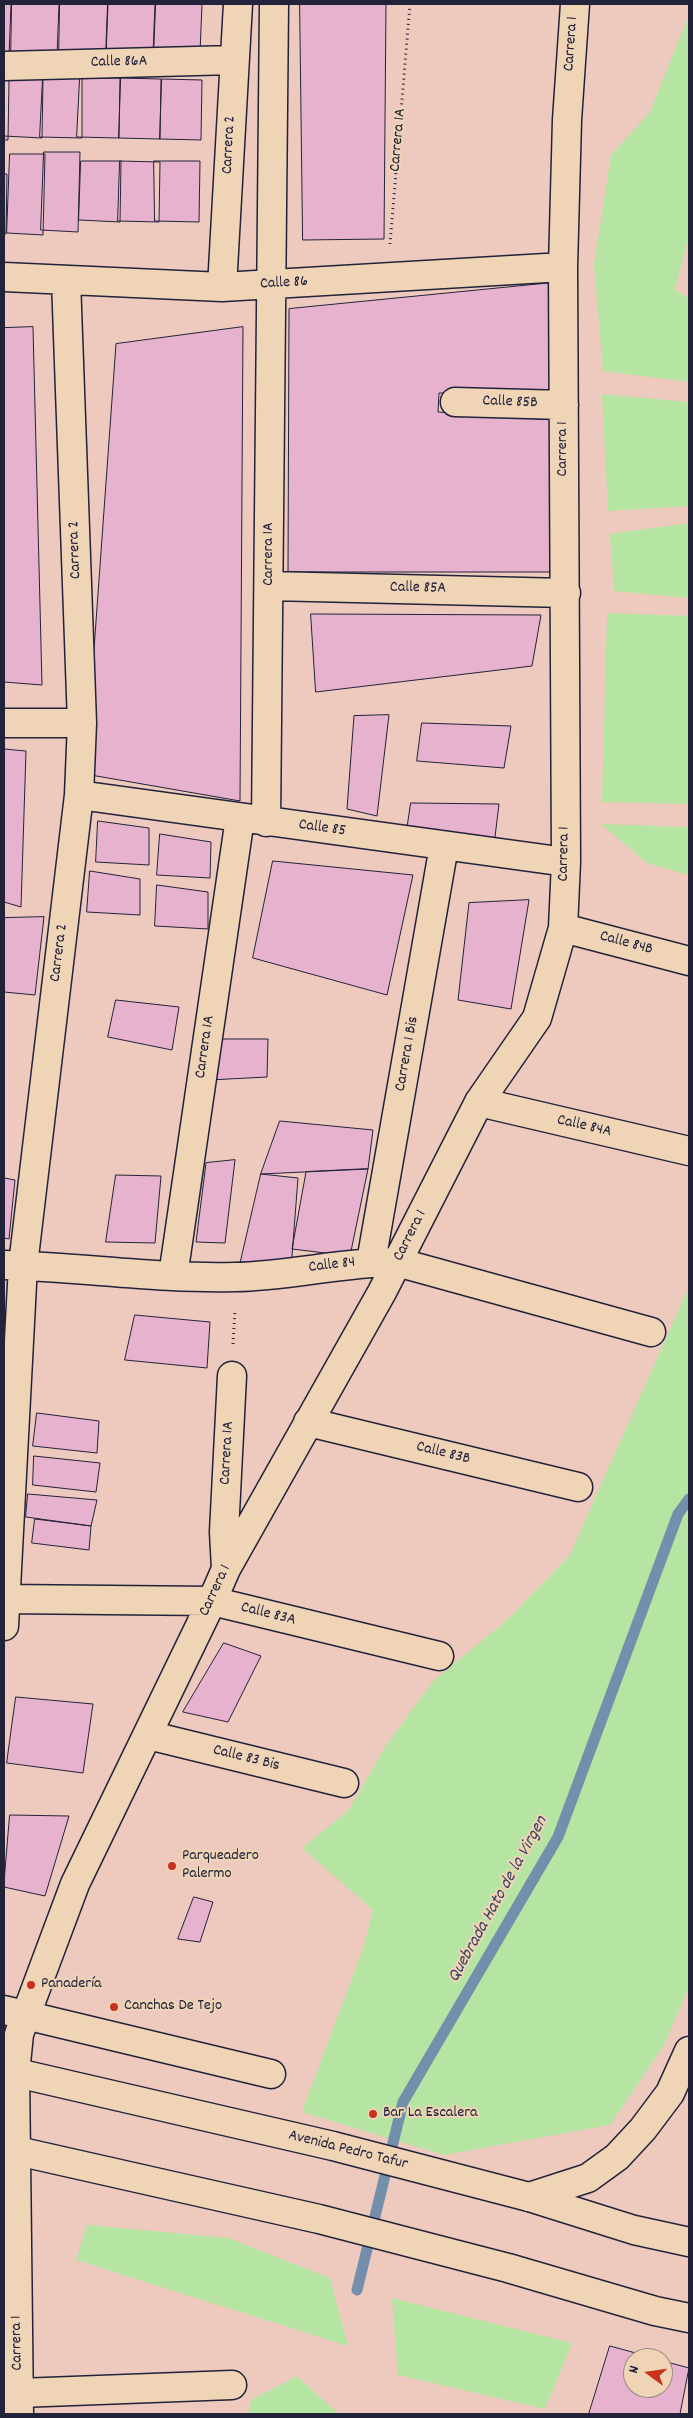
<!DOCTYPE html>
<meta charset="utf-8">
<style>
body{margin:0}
#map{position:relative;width:693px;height:2418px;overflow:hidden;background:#edcabd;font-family:Dekko,sans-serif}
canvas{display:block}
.frame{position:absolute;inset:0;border:5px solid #22223b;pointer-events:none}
.north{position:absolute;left:623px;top:2348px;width:50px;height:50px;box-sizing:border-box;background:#efd4b6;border:1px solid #9d8d85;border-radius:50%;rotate:284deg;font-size:14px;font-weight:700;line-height:20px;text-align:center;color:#22223b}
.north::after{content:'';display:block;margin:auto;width:18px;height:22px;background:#c8321e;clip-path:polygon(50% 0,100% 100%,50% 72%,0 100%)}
</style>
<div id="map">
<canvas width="693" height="2418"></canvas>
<div class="frame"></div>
<div class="north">N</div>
</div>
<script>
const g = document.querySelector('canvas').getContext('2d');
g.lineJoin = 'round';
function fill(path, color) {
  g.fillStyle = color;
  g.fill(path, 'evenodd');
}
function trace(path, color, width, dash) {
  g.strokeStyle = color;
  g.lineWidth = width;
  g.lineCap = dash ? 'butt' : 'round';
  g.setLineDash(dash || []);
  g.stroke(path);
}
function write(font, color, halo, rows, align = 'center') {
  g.font = font + ' Dekko,sans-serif';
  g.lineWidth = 4;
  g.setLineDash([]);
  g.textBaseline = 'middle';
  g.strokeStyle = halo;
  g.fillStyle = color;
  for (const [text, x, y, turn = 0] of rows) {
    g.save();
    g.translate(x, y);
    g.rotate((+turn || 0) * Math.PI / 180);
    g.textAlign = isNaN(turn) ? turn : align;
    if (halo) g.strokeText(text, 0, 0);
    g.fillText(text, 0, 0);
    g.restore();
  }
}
fill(new Path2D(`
 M689,15V235L675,290L689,298V382L603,371L594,264L611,155L650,112Z
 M602,394L689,402V506L608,511Z
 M689,523V598L614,591L610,534Z
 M607,613L689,616V804L602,802Z
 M601,824L689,827V875L647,863Z
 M689,1286V1987L664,2045L610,2125L444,2155L302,2112L363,1949L373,1910L302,1848L349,1810L385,1747L433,1681L507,1620L570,1555Z
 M87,2225L228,2238L330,2278L348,2346L76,2260Z
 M392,2298L572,2343L545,2409L398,2375Z
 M297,2376L339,2414H248L251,2400Z`), '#b6e4a3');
trace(new Path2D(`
 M357,2290L403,2102L558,1837L678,1514L689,1499`), '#748fab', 11);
const building = new Path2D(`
 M4,4H11L9,57H4Z
 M12,4H59L57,56L11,58Z
 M60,4H108L106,56L59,57Z
 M108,4H155L153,54L106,55Z
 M156,4H202L200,53L154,54Z
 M300,4H386L384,239L303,240Z
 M4,76L43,77L42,138L4,136Z
 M43,77L82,78V138L40,137Z
 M80,78H120L119,138L77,137Z
 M121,78L161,79L160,139L119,138Z
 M162,79L202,80L201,140L160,139Z
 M4,80H9L8,140H4Z
 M44,152H80L78,232L41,230Z
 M10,154H45L43,235L7,233Z
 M81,161H121L120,222L79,220Z
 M120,161L160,162L159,222L118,221Z
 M154,161H200L199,222L155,221Z
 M4,174H7L6,234H4Z
 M552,283L554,395L439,393L438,412L554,420L558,572H288L289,309Z
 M33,327L42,685L4,682V328Z
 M243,327L240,801L85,774L116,344Z
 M311,614L541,615L532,666L316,692Z
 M389,715L377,816L347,809L354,716Z
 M422,723L511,726L504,768L417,761Z
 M4,749L26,751L21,907L4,902Z
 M411,803L499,804L494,845L406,837Z
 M98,821L149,828V865L96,862Z
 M160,834L211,842L210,878L157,875Z
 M273,861L413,875L387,995L253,958Z
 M90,871L140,879V915L87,912Z
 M157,885L208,892V929L155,926Z
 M529,900L511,1009L458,1000L469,903Z
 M44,917L35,995L4,992V918Z
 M116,1000L179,1007L172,1050L108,1037Z
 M214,1039H268L267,1077L209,1080Z
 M280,1121L373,1130L368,1169L261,1174Z
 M235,1160L225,1243L196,1242L206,1163Z
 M368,1169L350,1256L292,1249L306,1172Z
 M261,1174L298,1178L291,1269H239Z
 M116,1175L161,1176L155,1243L106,1242Z
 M4,1178L15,1180L9,1239L4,1238Z
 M135,1315L210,1322L207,1368L125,1360Z
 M37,1413L99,1421L97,1453L33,1446Z
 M34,1456L100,1463L96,1492L33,1485Z
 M28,1494L97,1500L91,1526L26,1517Z
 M35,1519L91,1526L89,1550L32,1543Z
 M224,1643L261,1656L228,1722L183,1712Z
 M16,1697L93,1704L83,1773L7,1763Z
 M10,1815L69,1816L45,1896L4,1887Z
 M194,1897L213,1902L200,1942L178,1939Z
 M610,2346L654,2358H633V2388H663V2361L689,2368L680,2414H589Z`);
fill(building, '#e7b2cd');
trace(building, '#22223b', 1);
const minor = new Path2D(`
 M4,66L234,60
 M4,277L222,287L563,267
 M222,287L238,4
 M455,402L564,405
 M270,586L566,593
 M4,723H82
 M79,795L566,862
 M266,822C271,549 270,276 274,4
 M563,928L689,961
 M479,1102L689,1151
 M371,1262L444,846
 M4,1265C81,1267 158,1279 235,1277C289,1276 343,1262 397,1262L651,1332
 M173,1276L240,818
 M308,1422L578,1487
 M226,1569L224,1532L232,1376
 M4,1599L212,1601L439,1656
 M4,1626L23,1265L79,795L82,723L66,280
 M148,1735L344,1783
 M4,2010L271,2074
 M529,2197L588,2178L617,2157L643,2129L670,2093L689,2051
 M19,2393L232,2385
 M19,2414L15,2073L19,2034L26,2015L75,1884L212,1601L226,1569L382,1292L479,1102L537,1018L563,928L566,862L563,267L567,120L575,4`);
const major = new Path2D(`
 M4,2070L333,2146L529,2197L634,2230L689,2242
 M4,2148L319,2219L508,2268L655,2311L689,2318`);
trace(minor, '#22223b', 31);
trace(major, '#22223b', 31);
trace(new Path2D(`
 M390,244L410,4
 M233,1344L235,1310`), '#22223b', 3, [1, 4]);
trace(minor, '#efd4b6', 28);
trace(major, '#efd4b6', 28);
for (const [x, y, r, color] of [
 [172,1866,5,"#c8321e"],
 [31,1985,5,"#c8321e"],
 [114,2007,5,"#c8321e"],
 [373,2114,5,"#c8321e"]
]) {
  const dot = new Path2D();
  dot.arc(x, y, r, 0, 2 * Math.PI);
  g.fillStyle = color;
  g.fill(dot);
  trace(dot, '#efd4b6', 2);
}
write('16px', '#22223b', '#efd4b6', [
 ["Carrera 1",572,44,-86],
 ["Calle 86A",119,63,-1],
 ["Carrera 1A",399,140,-85],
 ["Carrera 2",230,145,-87],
 ["Calle 86",284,284,-3],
 ["Calle 85B",510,403,2],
 ["Carrera 1",564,449,-90],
 ["Carrera 2",76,550,-92],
 ["Carrera 1A",270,554,-90],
 ["Calle 85A",418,589,1],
 ["Calle 85",322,829,8],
 ["Carrera 1",565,854,-89],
 ["Calle 84B",626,944,15],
 ["Carrera 2",60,953,-83],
 ["Carrera 1A",206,1047,-82],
 ["Carrera 1 Bis",408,1054,-80],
 ["Calle 84A",584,1127,13],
 ["Carrera 1",411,1236,-63],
 ["Calle 84",332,1266,-7],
 ["Carrera 1A",228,1453,-87],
 ["Calle 83B",443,1454,14],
 ["Carrera 1",216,1591,-65],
 ["Calle 83A",268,1615,14],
 ["Calle 83 Bis",246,1759,14],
 ["Avenida Pedro Tafur",348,2151,14],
 ["Carrera 1",18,2343,-91]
]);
write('16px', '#22223b', '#efd4b6', [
 ["Parqueadero",182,1857],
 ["Palermo",182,1875],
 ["Panadería",41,1985],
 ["Canchas De Tejo",124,2007],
 ["Bar La Escalera",383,2114]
], 'left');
write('italic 18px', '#3d4660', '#efd4b6', [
 ["Quebrada Hato de la Virgen",499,1900,-61]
]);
</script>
